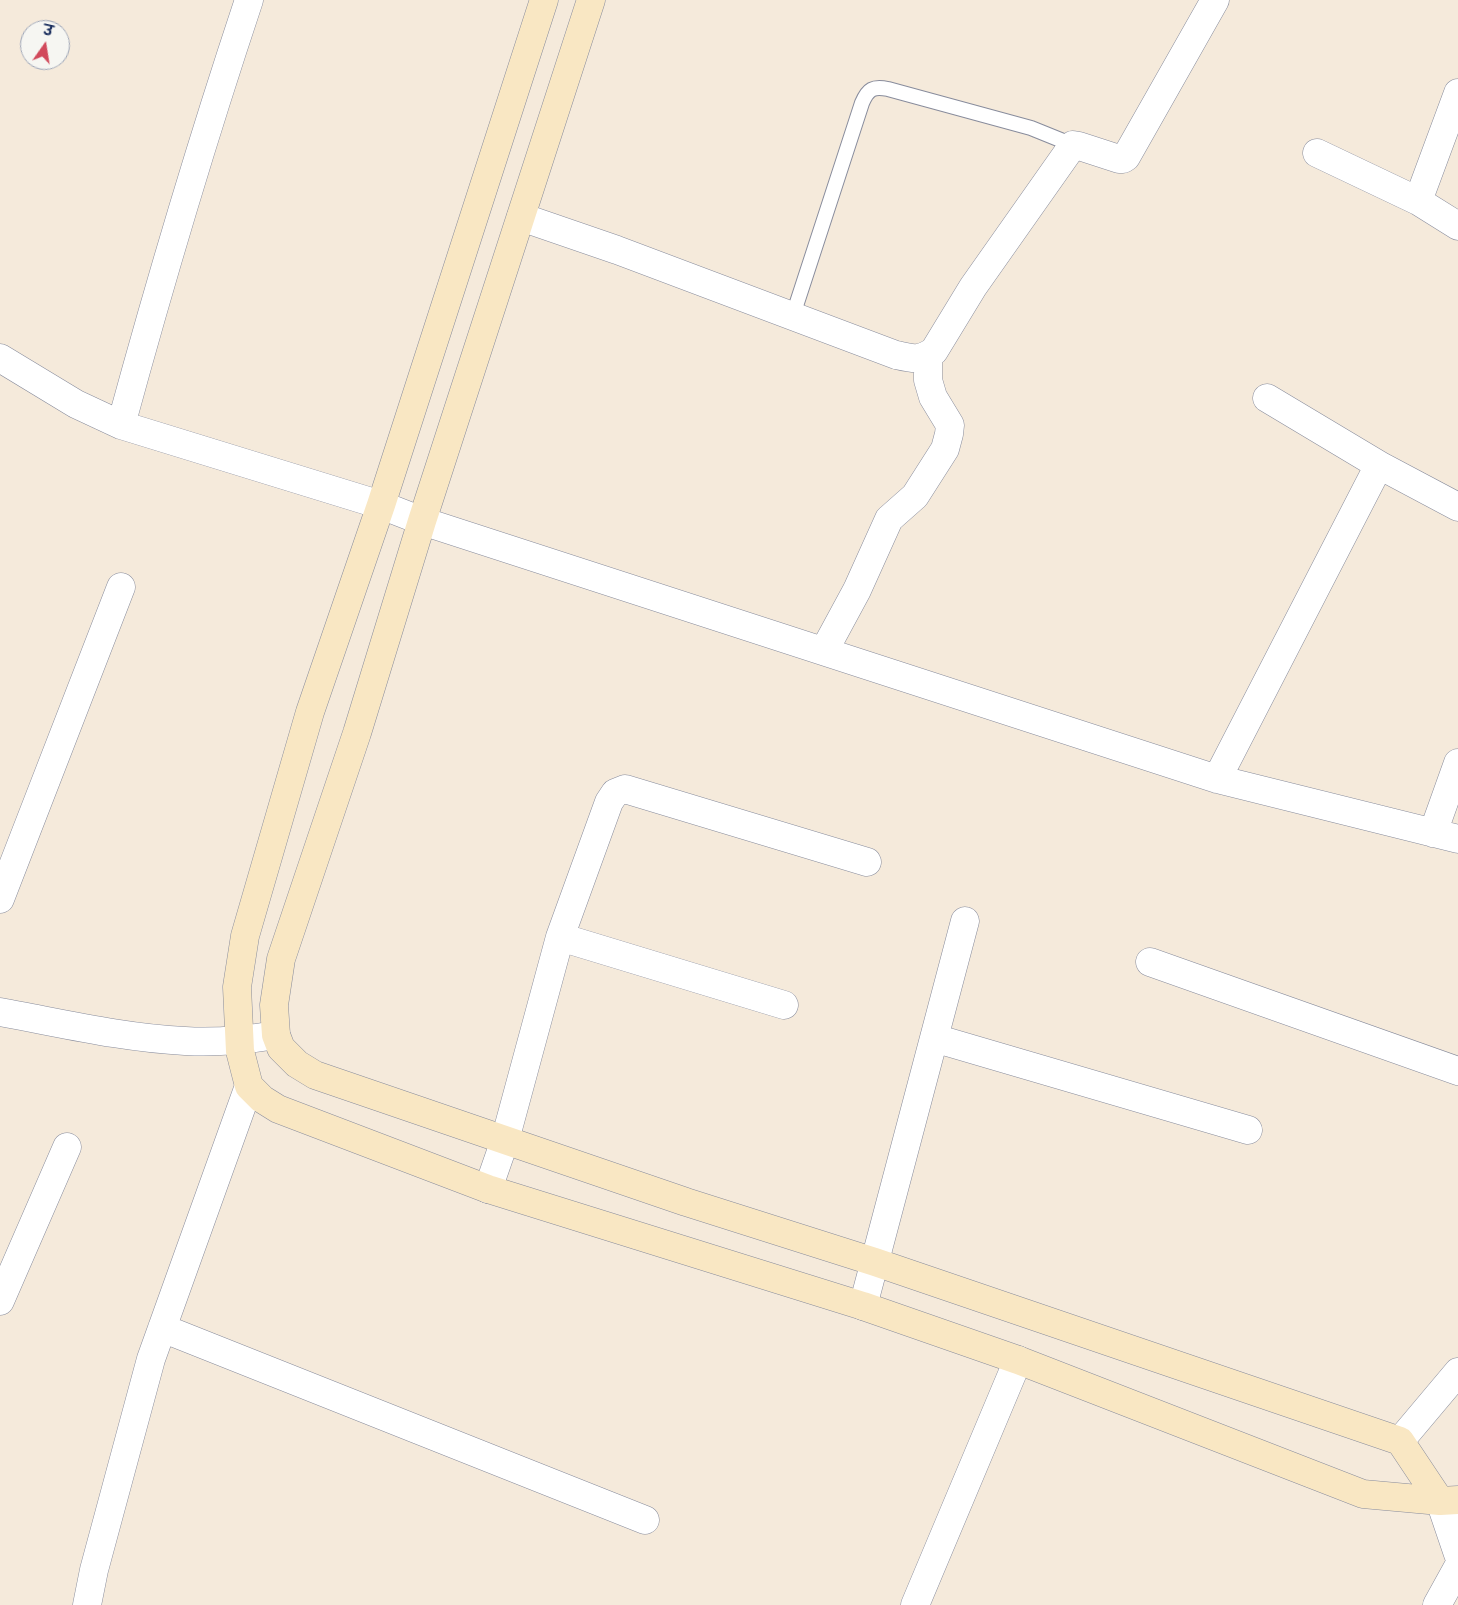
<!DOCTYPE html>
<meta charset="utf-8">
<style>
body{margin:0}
#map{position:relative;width:1458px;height:1605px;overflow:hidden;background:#f5eadb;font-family:"Architects Daughter","Playpen Sans Deva",sans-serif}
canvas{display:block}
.north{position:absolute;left:20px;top:20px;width:50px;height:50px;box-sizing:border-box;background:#f6f6f2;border:1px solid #9ea6b7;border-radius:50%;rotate:13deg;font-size:14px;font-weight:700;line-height:20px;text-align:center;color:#1b2f5e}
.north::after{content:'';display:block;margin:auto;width:18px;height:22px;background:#d1495b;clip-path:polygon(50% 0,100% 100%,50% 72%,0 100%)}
</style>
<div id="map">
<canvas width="1458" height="1605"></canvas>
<div class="north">उ</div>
</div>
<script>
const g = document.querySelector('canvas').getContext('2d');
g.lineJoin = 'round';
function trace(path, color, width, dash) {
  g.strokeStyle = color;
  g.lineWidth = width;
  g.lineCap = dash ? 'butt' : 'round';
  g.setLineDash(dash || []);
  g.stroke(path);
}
const lane = new Path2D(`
 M793,315L862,103C868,89 873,86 888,89L1031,128L1073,145`);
const street = new Path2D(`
 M1317,153L1418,201L1458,226
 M1418,201L1458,93
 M521,217L617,250L896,355C913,359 919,361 934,351L973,287L1073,145L1079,146L1119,159H1123L1126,157L1215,0
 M0,358L76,404L121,425L381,505L422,521L1217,779L1458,839
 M1267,398L1379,465L1458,507
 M121,425C160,282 202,141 249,0
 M824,651L857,590L889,519L915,496L945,449L949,434L950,425L933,397L928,380V355
 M1217,779L1379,465
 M1433,833L1458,763
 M0,899L121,587
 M560,937L784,1005
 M1150,962L1458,1071
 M0,1012C61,1023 123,1038 185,1041C216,1043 246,1040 276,1035
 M934,1038L1248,1130
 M488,1189L505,1140L560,937L609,802L615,793L625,789L867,862
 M0,1301L67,1147
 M863,1306L965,921
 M162,1328L645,1520
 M1400,1441L1458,1372
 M1440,1501L1458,1554
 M87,1605L94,1570L151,1359L249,1086
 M915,1605L1018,1360
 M1437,1605L1458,1567`);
const secondary = new Path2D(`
 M544,0L381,505L310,712L245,936L237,987L240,1051L249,1086L262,1099L278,1109L488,1189L863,1306L1018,1360L1363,1494L1440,1501L1458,1500
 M591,0L422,521L357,733L281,959L274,1005L276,1035L281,1048L297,1064L315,1075L686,1202L875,1262L1400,1441L1440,1501`);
trace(lane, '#888c9c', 16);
trace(street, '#888c9c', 29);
trace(secondary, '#888c9c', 29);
trace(lane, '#fff', 14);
trace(street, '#fff', 28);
trace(secondary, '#f9e7c3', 28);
</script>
